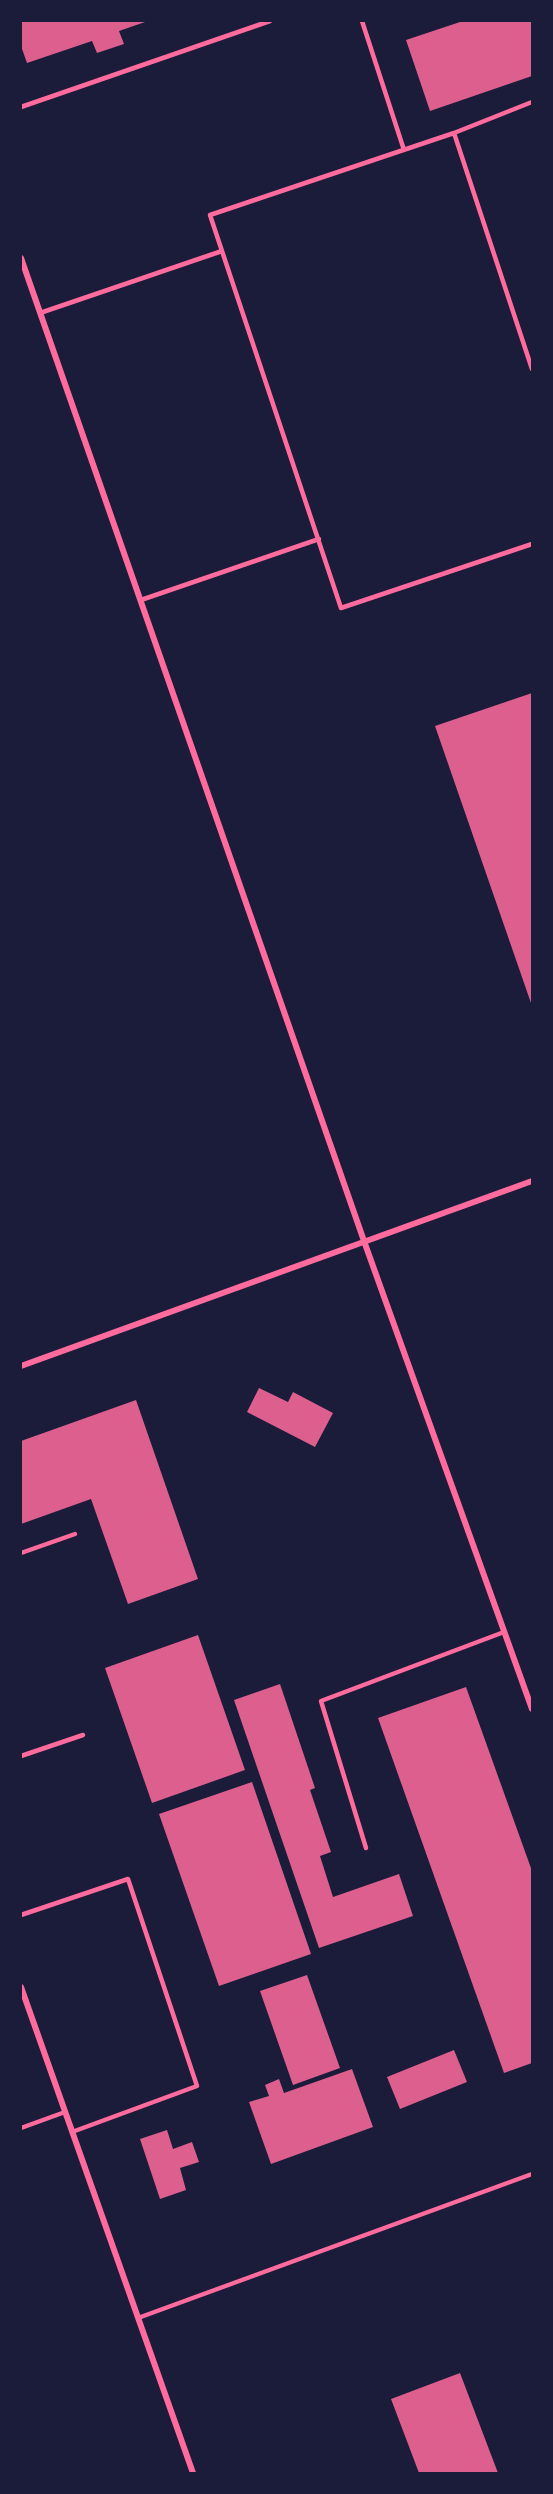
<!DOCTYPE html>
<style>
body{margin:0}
#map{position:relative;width:553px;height:2494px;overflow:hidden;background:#1b1b3a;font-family:Bitter,serif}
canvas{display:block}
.frame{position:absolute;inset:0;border:22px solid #1b1b3a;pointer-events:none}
</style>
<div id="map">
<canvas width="553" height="2494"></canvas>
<div class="frame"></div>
</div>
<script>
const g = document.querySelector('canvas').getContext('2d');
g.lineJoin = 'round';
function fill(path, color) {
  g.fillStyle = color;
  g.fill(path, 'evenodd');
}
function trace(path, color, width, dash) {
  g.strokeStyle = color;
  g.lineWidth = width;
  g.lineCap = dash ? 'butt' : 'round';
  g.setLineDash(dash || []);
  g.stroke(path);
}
fill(new Path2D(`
 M21,21H148L119,31L124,44L97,53L92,41L27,63L21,46Z
 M463,21H532V76L430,111L406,40Z
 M532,693V1006L435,726Z
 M259,1388L288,1402L293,1392L333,1413L315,1447L247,1412Z
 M136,1400L198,1579L128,1604L91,1499L21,1524V1441Z
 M198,1635L245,1770L152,1803L105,1668Z
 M280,1684L315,1788L310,1790L331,1852L320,1856L333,1897L399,1874L413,1916L319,1948L234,1700Z
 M466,1687L532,1871V2063L504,2073L378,1718Z
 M252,1782L311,1954L219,1986L159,1814Z
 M307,1975L340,2068L293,2085L260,1991Z
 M454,2050L467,2082L400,2109L387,2077Z
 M352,2069L373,2127L271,2164L249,2102L269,2096L265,2085L279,2079L284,2093Z
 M167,2130L173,2149L192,2142L199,2162L180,2168L186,2190L160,2199L140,2139Z
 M460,2373L498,2473H419L391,2399Z`), '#dd5f8e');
trace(new Path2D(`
 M362,21L404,150
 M21,107L270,21
 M454,133L532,102
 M40,313L222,251
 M532,369L454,133L210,215L341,608L532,544
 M141,600L319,539
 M21,1553L75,1534
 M21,1756L83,1735
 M366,1848L321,1701L504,1632
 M21,1915L128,1879L197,2086L72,2132
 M21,2128L65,2112
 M138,2318L532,2174`), '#ff6b9d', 4.5);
trace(new Path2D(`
 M21,258L364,1241L532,1709
 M21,1366L532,1181
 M21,1987L193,2473`), '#ff6b9d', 6);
</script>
